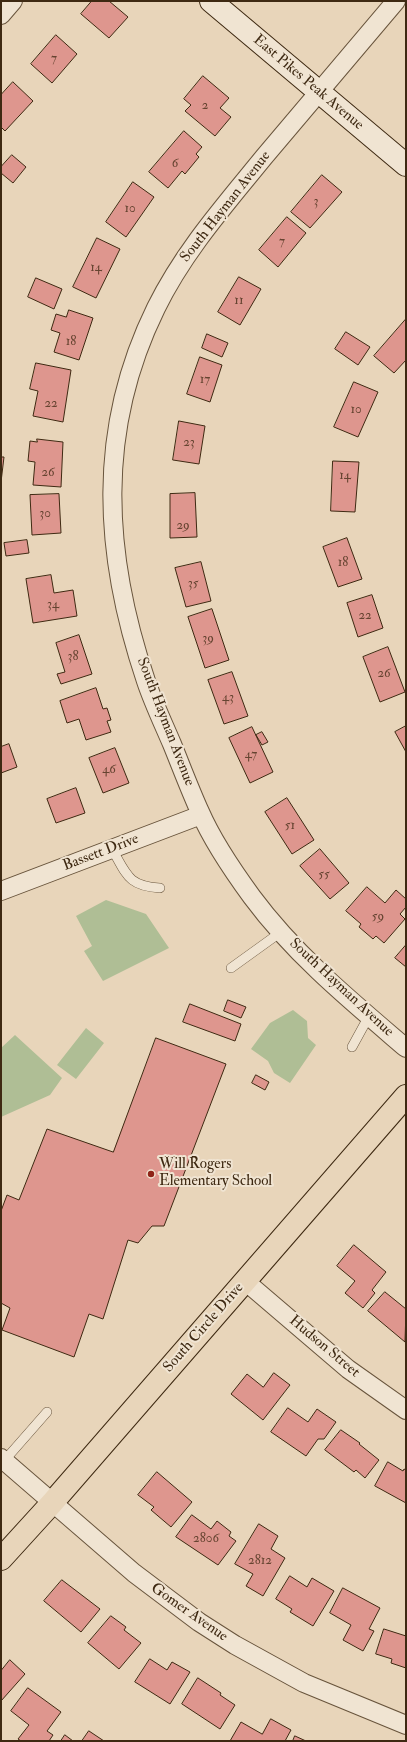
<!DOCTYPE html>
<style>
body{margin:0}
#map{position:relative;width:407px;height:1742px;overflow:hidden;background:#e8d5ba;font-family:"IM FELL Double Pica",serif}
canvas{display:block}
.frame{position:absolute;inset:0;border:2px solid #3e2912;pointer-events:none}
</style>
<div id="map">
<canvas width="407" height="1742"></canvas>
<div class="frame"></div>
</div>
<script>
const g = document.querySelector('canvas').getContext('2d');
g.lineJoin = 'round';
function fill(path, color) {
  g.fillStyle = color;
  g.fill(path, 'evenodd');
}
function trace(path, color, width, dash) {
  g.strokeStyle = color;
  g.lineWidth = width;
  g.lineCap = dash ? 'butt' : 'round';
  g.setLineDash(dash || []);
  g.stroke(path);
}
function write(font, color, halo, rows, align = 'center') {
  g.font = font + ' "IM FELL Double Pica",serif';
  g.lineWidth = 4;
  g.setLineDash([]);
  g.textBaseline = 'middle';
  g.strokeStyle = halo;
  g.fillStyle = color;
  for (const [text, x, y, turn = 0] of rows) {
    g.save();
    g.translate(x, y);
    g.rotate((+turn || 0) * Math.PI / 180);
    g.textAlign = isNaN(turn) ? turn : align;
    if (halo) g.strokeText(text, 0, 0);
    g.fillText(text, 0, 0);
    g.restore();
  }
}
fill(new Path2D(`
 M106,900L146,914L169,948L103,981L84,951L92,946L76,916Z
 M293,1010L307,1021L308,1038L316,1045L290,1083L274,1073L268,1061L251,1049L270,1023Z
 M86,1028L104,1043L76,1079L57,1065Z
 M15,1035L62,1078L50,1095L1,1117V1048Z`), '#afbe95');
const building = new Path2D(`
 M92,1H109L128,17L109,38L81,14Z
 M56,35L77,54L52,83L31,64Z
 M203,76L229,98L220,108L231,117L215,136L185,111L191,105L184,99Z
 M13,82L33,101L5,131L1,127V95Z
 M184,131L202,147L196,154L199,157L185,174L182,171L168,188L149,172Z
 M12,155L26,167L13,183L1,173V167Z
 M322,175L342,192L310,228L291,212Z
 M133,182L154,197L126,237L106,222Z
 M287,217L306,233L278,267L259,250Z
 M97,238L120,249L96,298L73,287Z
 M239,277L261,289L240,325L218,312Z
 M36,278L62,289L54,309L28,297Z
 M69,310L93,318L79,360L54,352L60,333L51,330L56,314L66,317Z
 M406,319V360L394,373L374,356Z
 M346,332L370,347L358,365L335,349Z
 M207,334L228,343L222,357L202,348Z
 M200,357L222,365L210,402L187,394Z
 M36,363L71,370L63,422L33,416L38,391L30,389Z
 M354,382L378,392L358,437L334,427Z
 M179,421L205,426L199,464L173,460Z
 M37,439L63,442L61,487L33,485L35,462L28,461L30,441L37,442Z
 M1,457H4L1,482Z
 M333,461L359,462L355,512L331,511Z
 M195,493L197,537L170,538V494Z
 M59,494L61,533L32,535L30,495Z
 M347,538L362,579L338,587L323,547Z
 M27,540L29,553L6,556L4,543Z
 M201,562L211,601L186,607L175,568Z
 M51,575L54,593L73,590L77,616L33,623L26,579Z
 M372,595L383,628L358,637L347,603Z
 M212,609L229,660L205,668L188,617Z
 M79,635L92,674L61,684L57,674L65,672L56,643Z
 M388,647L405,692L380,702L363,657Z
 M232,672L248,716L224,724L208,680Z
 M96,688L103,709L107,708L111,720L107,721L111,732L86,740L79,719L67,723L60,701Z
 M406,726V752L395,732Z
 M252,727L273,772L250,783L229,738Z
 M262,732L268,742L262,745L256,735Z
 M9,744L17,767L1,773V747Z
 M115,748L129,783L103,793L89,758Z
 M76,788L85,813L56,823L47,799Z
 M287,798L314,840L292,854L265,812Z
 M320,849L349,883L330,899L300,866Z
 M367,887L385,903L396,890L406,899V907L400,914L405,919L384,943L376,936L373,939L359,927L361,924L346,911Z
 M406,945V967L395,958Z
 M228,1000L246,1007L241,1018L224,1011Z
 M190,1004L241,1024L235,1041L183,1022Z
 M156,1038L226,1064L164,1226H152L138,1243L128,1240L103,1319L89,1314L74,1357L2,1330L10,1308L1,1303V1211L7,1195L19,1200L47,1129L113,1152Z
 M256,1075L269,1082L265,1090L252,1083Z
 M354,1245L386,1272L372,1290L375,1293L363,1308L345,1293L355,1281L337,1266Z
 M385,1292L406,1309L405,1342L368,1311Z
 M274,1373L290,1385L263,1420L231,1394L247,1374L263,1387Z
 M288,1408L308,1422L317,1409L336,1422L324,1439H318L306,1456L271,1432Z
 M341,1430L360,1443L359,1444L379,1460L365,1478L356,1470L354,1472L325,1450Z
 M388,1462L403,1471L404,1469L406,1470V1503L375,1486Z
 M157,1472L192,1502L171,1527L151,1510L154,1507L138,1495Z
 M192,1515L211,1529L217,1521L231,1532L229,1536L236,1541L218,1565L176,1537Z
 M259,1524L278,1536L271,1549L285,1558L263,1596L246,1586L253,1574L235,1564Z
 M290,1576L307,1587L312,1578L334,1591L313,1626L290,1612L292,1609L276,1599Z
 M62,1580L100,1609L81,1632L44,1601Z
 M343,1588L380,1608L369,1629L374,1631L363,1651L343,1640L351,1625L330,1613Z
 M111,1616L126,1627L124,1630L141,1643L119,1669L88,1643Z
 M384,1629L406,1636V1668L391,1663L392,1659L376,1654Z
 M150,1659L167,1670L172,1662L190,1672L170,1704L135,1682Z
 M10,1660L25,1674L1,1701V1671Z
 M198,1678L221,1693L220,1695L235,1705L220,1729L182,1704Z
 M28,1688L61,1712L47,1731L53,1735L49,1741H21L18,1739L29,1725L11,1711Z
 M271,1719L291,1730L285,1741H230L241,1722L262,1734Z
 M89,1731L104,1741H82Z
 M65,1735L73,1741H61Z
 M295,1736L306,1741H293Z`);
fill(building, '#de968e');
trace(building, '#3e2912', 1);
const service = new Path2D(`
 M112,849C127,875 128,886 160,888
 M231,968L281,932
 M352,1047L369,1016
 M4,1461L47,1412`);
const minor = new Path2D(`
 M396,1C352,53 308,105 264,157C225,205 184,251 156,308C96,430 103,554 146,681C153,702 163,723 172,744C181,766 190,790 200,812C213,842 233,871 252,897C295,955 351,1001 406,1048
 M1,15L13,1
 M1,891L201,815
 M245,1281L348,1369L406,1410
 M1,1458L134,1573L199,1622L235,1645L304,1683L406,1725`);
const secondary = new Path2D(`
 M211,1L406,165`);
const primary = new Path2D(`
 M1,1559L52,1503L406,1096`);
trace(service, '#68543c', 10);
trace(minor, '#68543c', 20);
trace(secondary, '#3e2912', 24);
trace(primary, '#3e2912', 24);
trace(service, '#f0e4d2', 9);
trace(minor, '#f0e4d2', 18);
trace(secondary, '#f0e4d2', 22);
trace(primary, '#e8d5ba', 22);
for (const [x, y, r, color] of [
 [151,1174,4,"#8f2418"]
]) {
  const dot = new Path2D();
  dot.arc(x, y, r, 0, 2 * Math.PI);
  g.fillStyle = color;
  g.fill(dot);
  trace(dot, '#f0e4d2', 1.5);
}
write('13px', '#664431', null, [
 ["7",54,59],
 ["2",205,106],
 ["6",175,164],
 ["3",316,202],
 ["10",130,209],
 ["7",282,242],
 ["14",96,268],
 ["11",239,301],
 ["18",71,342],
 ["17",205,380],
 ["22",51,404],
 ["10",356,410],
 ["23",189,443],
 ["26",48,473],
 ["14",345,476],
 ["30",45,514],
 ["29",183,526],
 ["18",343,563],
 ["35",193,584],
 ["34",53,605],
 ["22",365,616],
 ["39",208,639],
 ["38",73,657],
 ["26",384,674],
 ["43",228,698],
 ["47",251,755],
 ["46",109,770],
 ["51",290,826],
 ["55",324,875],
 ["59",378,917],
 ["2806",206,1539],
 ["2812",260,1561]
]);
write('15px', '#3e2912', '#f0e4d2', [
 ["East Pikes Peak Avenue",308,83,40],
 ["South Hayman Avenue",226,207,-52],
 ["South Hayman Avenue",165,722,69],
 ["Bassett Drive",101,853,-21],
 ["South Hayman Avenue",341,988,43],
 ["South Circle Drive",204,1328,-49],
 ["Hudson Street",324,1347,40],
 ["Gomer Avenue",189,1613,35]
]);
write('15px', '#3e2912', '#f0e4d2', [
 ["Will Rogers",159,1165],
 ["Elementary School",159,1182]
], 'left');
</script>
